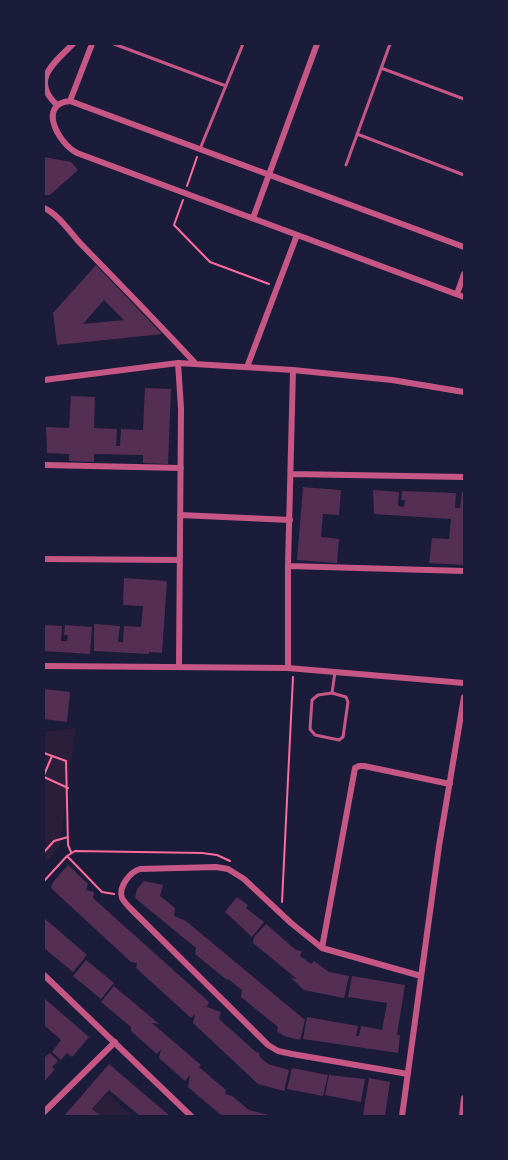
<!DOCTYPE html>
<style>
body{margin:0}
#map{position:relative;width:508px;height:1160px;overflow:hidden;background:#1b1b3a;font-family:Inter,sans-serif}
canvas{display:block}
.frame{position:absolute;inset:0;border:45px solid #1b1b3a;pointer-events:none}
</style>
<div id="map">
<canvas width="508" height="1160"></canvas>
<div class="frame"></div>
</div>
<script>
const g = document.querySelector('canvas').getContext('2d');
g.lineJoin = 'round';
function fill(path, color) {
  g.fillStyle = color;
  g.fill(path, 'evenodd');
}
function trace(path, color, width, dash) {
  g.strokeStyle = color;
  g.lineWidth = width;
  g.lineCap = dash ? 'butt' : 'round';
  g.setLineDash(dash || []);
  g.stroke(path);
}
fill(new Path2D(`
 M76,728L60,846L44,864V732Z
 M108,1093L132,1116H97L91,1111Z`), '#2a1e3b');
fill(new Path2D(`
 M44,157L71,162L78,170L50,195H44Z
 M96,265L162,334L57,345L53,313ZM104,300L124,320L83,324Z
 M145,388L171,389L168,464L143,463V455L94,454V462L69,461V454L47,453L46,427L69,428L71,396L95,397L94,428L117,429L116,446H120L121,429L143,430Z
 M303,487L341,490L339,515L323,514L321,537L339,539L337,563L297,560Z
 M373,490L399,492L398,506L404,507L405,500H401L402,491L456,493L455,508H460L462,492H464V565L429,563L432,538L449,539L451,519L374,514Z
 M124,578L167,581L162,653L149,652V654L94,651V624L120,626L118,642H123L124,626L141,627L143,606L123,605Z
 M44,625L62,626L61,641H67L68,635H64L65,625L92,627L90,654L44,651Z
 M44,689L70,692L67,722L44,719Z
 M68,865L88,884L86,890L94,892L93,898L209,1002L207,1007L221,1012L219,1019L256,1052L260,1053L259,1056L268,1064L289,1070L284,1091L258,1084L193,1023L195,1014L191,1018L136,968L137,963L131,962L51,888L53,882Z
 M144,881L163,885L160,896L175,908L174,916L186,921L305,1020L300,1040L284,1036L277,1031L278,1027L241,997L242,990L228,979L227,980L195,954L196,948L135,898L137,889Z
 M237,897L248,905L246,908L264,922L252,937L225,912Z
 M44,918L87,955L73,972L44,948L45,945Z
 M266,924L296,950L302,951L300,956L311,964L314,961L329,972L349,976L344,998L304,990L291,978L297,979L253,943L254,937Z
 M86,960L114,983L101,999L73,976Z
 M352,976L405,985L397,1035H400L398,1053L303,1039L307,1017L358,1026L356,1036H359L361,1026L382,1030L387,1003L348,997Z
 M114,986L159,1024L152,1023L201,1065L199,1067L226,1090L225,1094L232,1096L249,1110L272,1116H222L188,1087L190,1075L185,1081L159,1058L161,1049L157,1054L131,1031V1027L101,1002Z
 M44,998L89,1037L72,1057L67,1053L61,1060L52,1052L61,1040L44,1025Z
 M50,1053L58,1061L52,1067L55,1069L44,1082V1056L45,1057Z
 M109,1064L170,1116H140L109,1090L92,1109L101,1116H64Z
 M292,1068L328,1075L323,1096L287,1089Z
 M329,1075L365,1079L361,1102L325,1095Z
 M369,1078L390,1082L385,1116L363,1115Z`), '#542f53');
trace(new Path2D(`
 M187,186L197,157
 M183,200L174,225L210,262L269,284
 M44,753L66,761L68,845L71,852
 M44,775L52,756
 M44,777L68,788
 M44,852L54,841L68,837
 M67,856L102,892L114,894
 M44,881L67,856L75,851L202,853L217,855L230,861
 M282,902L293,677`), '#ff6b9d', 2);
trace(new Path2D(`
 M114,44L226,86
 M381,68L464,99
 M357,134L464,175
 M200,149L243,44
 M346,165L390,44
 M332,693L346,697L348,702L343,737L339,740L315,735L310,729L312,700L318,695Z
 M332,693L335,672`), '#c65784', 3);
trace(new Path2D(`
 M70,101L92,44
 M57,105C30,80 54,63 73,44
 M44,208C59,215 69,231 80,243C119,283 158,323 196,364
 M253,218L317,44
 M464,247L70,101C37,104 58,143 77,153L464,297
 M457,294L464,274
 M178,363L181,408L179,667
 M247,367L297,235
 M44,380L178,363L293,370L392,380L464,392
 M44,465L181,468
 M291,474L464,477
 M180,515L290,520
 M44,559L179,560
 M288,566L464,571
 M44,666L288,668L464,683
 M288,668V566L293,370
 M322,948L355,768L359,766H364L450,784
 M44,975L191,1116
 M408,1074L292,1054L278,1051L268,1045L132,910C129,907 124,902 122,898C118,887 130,872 140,869L216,867L228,869L244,879L291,923L322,948L421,976
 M44,1112L115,1042
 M402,1116L439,846L464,697
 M462,1116L464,1098`), '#c65784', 6);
</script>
